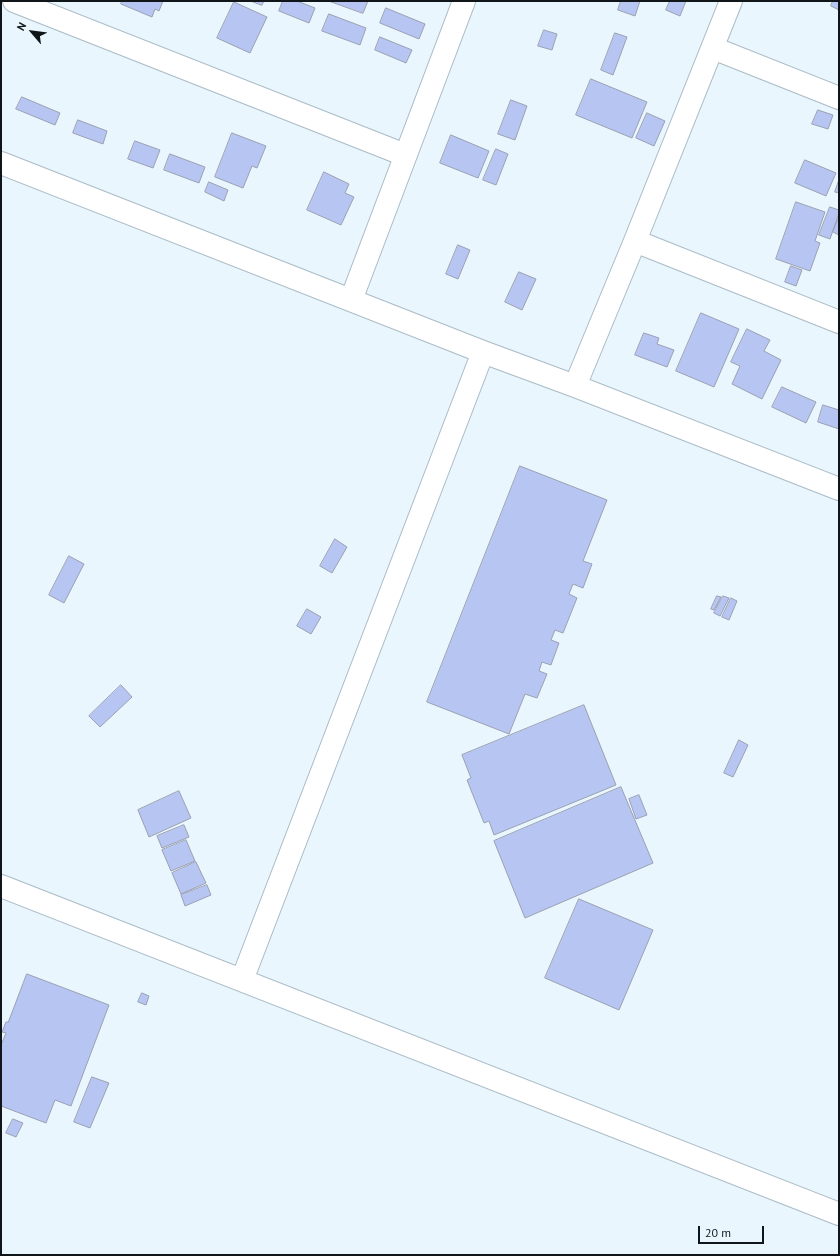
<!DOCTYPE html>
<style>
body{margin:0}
#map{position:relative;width:840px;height:1256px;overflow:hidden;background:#eaf6fd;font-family:"PT Sans",sans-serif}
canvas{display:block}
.frame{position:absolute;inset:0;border:2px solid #0f1519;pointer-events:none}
.north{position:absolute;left:12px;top:12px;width:40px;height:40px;-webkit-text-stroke:3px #eaf6fd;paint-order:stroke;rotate:298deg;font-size:11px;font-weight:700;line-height:16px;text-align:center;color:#0f1519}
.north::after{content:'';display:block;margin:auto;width:14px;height:18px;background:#0f1519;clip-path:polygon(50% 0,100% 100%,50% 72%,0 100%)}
.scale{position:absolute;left:698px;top:1226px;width:66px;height:18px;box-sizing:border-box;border:2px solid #0f1519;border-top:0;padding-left:5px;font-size:12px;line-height:14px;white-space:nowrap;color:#0f1519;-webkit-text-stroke:3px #eaf6fd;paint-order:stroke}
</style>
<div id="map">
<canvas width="840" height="1256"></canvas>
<div class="frame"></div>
<div class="north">N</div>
<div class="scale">20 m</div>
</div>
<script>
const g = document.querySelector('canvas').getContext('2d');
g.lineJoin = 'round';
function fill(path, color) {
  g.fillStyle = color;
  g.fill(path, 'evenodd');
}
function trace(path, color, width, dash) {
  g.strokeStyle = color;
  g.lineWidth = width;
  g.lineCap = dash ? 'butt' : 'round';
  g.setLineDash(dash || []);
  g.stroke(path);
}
const building = new Path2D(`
 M122,1H163L159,11L155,9L152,17L121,4Z
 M251,1H264L262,5Z
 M283,1H297L315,8L309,23L279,11Z
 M329,1H368L363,13Z
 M621,1H640L635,16L618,10Z
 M670,1H686L680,16L666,10Z
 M833,1H839V10L831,6Z
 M234,2L267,17L250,53L217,38Z
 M386,8L425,24L419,39L380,23Z
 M329,14L366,28L360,45L322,31Z
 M544,30L557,34L552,50L538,46Z
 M615,33L627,37L613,75L601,70Z
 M380,37L412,50L406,63L375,50Z
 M591,79L647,102L632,138L576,115Z
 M22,97L60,113L55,125L16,109Z
 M511,100L527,106L515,140L498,134Z
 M818,110L833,115L828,129L812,124Z
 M647,113L665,121L654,146L636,138Z
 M78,120L107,131L103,144L73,133Z
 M232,133L266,146L257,168L252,166L243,188L215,177Z
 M451,135L489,151L478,178L440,163Z
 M135,141L160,150L153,168L128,159Z
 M496,149L508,154L496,185L483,180Z
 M170,154L205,167L199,183L164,170Z
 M805,160L836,173L826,196L795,183Z
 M324,172L349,184L345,193L354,197L341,225L307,210Z
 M839,180V193L835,192Z
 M209,182L228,190L224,201L205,192Z
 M796,202L825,212L815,241L820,243L810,271L776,259Z
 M830,207L839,210V213L830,239L819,235Z
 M839,217V235L833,232Z
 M458,245L470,250L458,279L446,274Z
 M791,266L802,270L796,286L785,282Z
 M519,272L536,279L522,310L505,302Z
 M701,313L739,329L714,387L676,371Z
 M747,329L770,340L764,351L781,360L762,399L732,384L740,366L731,362Z
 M644,333L659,338L657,344L674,350L667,367L635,355Z
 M782,387L816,402L806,423L772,407Z
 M823,405L839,410V429L818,422Z
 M520,466L607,500L583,561L592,564L583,588L573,584L569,594L577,598L563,633L555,630L551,640L559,643L551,665L542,662L539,671L547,674L537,698L525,694L509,734L427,702Z
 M335,539L347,547L332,573L320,566Z
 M69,556L84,564L64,603L49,595Z
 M717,596L721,597L714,610L711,609Z
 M723,596L729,598L720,616L714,613Z
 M731,598L737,601L729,620L722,617Z
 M307,609L321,617L311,634L297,626Z
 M121,685L132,697L100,727L89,716Z
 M584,705L616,785L494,835L489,821L484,823L467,780L471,778L462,755Z
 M739,740L748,745L733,777L724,773Z
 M621,787L653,863L525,918L494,841Z
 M179,791L191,818L149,837L138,810Z
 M639,795L647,815L636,819L629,799Z
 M184,825L189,837L162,848L157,836Z
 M186,840L195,861L171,871L162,850Z
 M196,862L206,883L181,894L172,873Z
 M207,885L211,895L185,906L181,895Z
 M579,899L653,930L619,1010L545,978Z
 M27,974L109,1005L71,1106L55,1100L46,1123L1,1106V1045L6,1033L2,1032L6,1022H8Z
 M142,993L149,996L146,1005L138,1002Z
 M92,1077L109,1083L90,1128L74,1122Z
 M13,1119L23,1123L16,1137L6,1133Z`);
fill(building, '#b7c5f2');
trace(building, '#9aa0b2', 1);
const street = new Path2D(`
 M14,1L405,155
 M713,48L839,98
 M1,163L483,352L575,386L839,489
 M635,241L839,322
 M351,300L464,1
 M575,386L635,241L731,1
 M1,886L839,1214
 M242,980L483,352`);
trace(street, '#a9bbc7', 24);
trace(street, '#fff', 22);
</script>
